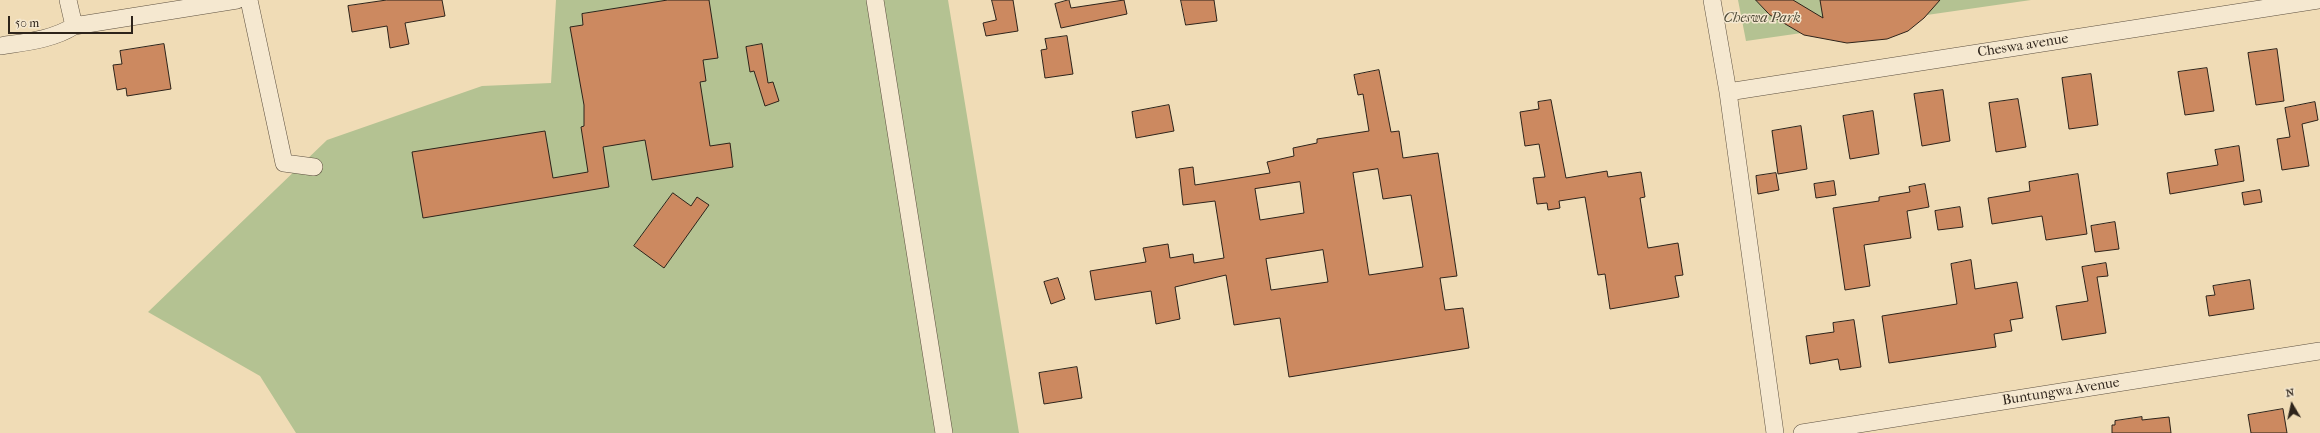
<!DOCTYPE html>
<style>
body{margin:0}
#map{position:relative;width:2320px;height:433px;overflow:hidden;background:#f0dcb6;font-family:"IM FELL French Canon",serif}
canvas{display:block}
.north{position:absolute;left:2272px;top:385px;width:40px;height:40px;-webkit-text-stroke:3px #f5e8d0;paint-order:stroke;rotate:351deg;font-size:11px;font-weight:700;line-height:16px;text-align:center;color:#2d231a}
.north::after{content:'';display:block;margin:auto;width:14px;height:18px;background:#2d231a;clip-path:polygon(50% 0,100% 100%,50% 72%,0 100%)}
.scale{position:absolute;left:8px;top:16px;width:125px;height:18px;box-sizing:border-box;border:2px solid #2d231a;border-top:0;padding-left:5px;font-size:12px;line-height:14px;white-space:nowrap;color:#2d231a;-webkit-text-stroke:3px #f5e8d0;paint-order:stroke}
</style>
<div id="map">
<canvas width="2320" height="433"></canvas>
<div class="north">N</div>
<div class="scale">50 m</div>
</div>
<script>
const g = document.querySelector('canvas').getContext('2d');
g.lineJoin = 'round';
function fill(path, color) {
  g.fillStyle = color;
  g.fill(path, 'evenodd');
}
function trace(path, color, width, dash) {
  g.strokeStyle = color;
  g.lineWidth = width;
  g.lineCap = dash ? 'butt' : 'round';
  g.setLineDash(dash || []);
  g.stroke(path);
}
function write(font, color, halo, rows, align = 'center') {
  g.font = font + ' "IM FELL French Canon",serif';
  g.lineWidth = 3;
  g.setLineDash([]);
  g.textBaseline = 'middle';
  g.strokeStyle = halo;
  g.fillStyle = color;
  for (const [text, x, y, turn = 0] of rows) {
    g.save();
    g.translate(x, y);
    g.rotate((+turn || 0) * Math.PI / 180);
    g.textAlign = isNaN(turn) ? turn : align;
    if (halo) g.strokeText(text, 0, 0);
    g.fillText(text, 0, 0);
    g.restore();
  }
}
fill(new Path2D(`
 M556,0H948L1019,433H296L260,376L148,312L327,140L482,86L551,83Z
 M1738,0H2031L1746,41Z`), '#b4c292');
const building = new Path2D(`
 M387,0H442L445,16L405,23L409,44L390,48L387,26L352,32L348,6Z
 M668,0H709L718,58L703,60L706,81L700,82L710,146L730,143L733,167L652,180L645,140L603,147L609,187L423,218L412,152L545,131L553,178L588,172L581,127L584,126V105L570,27L583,25L582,14Z
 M992,0H1013L1018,31L986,36L983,23L996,20Z
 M1069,0L1071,8L1124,0L1127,14L1061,28L1055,4Z
 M1181,0H1214L1217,21L1186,25Z
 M1756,0H1793L1823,18L1820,0H1940L1924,18L1908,31L1887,39L1847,43L1804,35L1770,15Z
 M1067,36L1073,74L1045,78L1041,50L1047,49L1045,39Z
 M164,44L171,89L127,96L126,88L117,90L113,65L122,64L120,51Z
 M762,44L768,83L773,82L779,101L765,106L754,71L750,72L746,47Z
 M2277,49L2284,101L2256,105L2248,53Z
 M2207,68L2214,111L2185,115L2178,72Z
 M1379,70L1391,132L1399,131L1403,158L1438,153L1457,276L1440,278L1445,310L1463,308L1469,348L1289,377L1280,318L1234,325L1226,275L1175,287L1180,319L1156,324L1151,291L1095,300L1090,271L1146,262L1143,248L1168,244L1170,258L1193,254L1194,263L1224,258L1215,201L1183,205L1179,169L1193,167L1195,185L1270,173L1267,162L1294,156L1293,148L1317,143V139L1369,131L1363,94L1358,95L1354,75ZM1378,169L1383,199L1411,195L1423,267L1369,275L1353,173ZM1300,182L1304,213L1260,220L1255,189ZM1323,250L1328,282L1271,290L1266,259Z
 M2091,74L2098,125L2069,129L2062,78Z
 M1943,90L1950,141L1922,146L1914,94Z
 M2018,99L2026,147L1996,152L1989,103Z
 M1551,100L1566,178L1607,171L1608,177L1641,172L1645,197L1640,198L1648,248L1678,243L1683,275L1675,276L1679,297L1610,309L1605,274L1598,275L1585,197L1559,201L1560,208L1548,210L1547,203L1537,204L1533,178L1545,177L1539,144L1525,146L1520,112L1539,109L1538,102Z
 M2315,102L2318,120L2302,124L2309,166L2282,170L2277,139L2290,137L2285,108Z
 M1169,105L1174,131L1136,138L1132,112Z
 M1873,111L1879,154L1850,159L1843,116Z
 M1801,126L1807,169L1778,174L1772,131Z
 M2239,146L2244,181L2170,194L2167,173L2218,165L2215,150Z
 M1776,173L1779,190L1758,194L1756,176Z
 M2078,174L2087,234L2046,240L2042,216L1992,224L1988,198L2030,191L2029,182Z
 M1834,181L1836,195L1816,198L1814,184Z
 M1925,184L1929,207L1907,211L1911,238L1864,245L1870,286L1845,290L1833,208L1879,201V197L1910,192L1909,187Z
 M2260,190L2262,202L2244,205L2242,193Z
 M673,193L691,206L697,197L709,205L664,268L634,246Z
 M1960,207L1963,227L1938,230L1935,211Z
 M2115,222L2119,249L2095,252L2091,226Z
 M1971,260L1975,289L2017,282L2023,318L2010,320L2012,331L1994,334L1996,347L1889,363L1882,316L1957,304L1951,264Z
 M2106,263L2108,276L2097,277L2106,333L2062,340L2056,306L2088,301L2082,267Z
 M1058,278L1065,299L1051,304L1044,282Z
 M2250,280L2254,309L2209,316L2206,296L2215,295L2213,286Z
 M1854,320L1861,367L1840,370L1838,359L1810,364L1806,336L1834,332L1833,323Z
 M1077,367L1082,398L1044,404L1039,373Z
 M2283,409L2287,433H2251L2248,415Z
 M2142,417V420L2169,417L2171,433H2112V425H2115V421Z`);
fill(building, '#cc8960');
trace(building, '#2d231a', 1);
const street = new Path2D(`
 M68,0L74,26L237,0
 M249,0L284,163L314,167
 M875,0L944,433
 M1712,0L1728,92L1775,433
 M0,46C25,42 52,40 74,26
 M1728,92L2318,0
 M1802,433L2320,351`);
trace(street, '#5e5141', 18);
trace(street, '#f5e8d0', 17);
write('italic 14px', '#4f4b38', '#f5e8d0', [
 ["Cheswa Park",1762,19]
]);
write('14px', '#2d231a', '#f5e8d0', [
 ["Cheswa avenue",2023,46,-9],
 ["Buntungwa Avenue",2061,392,-9]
]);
</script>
